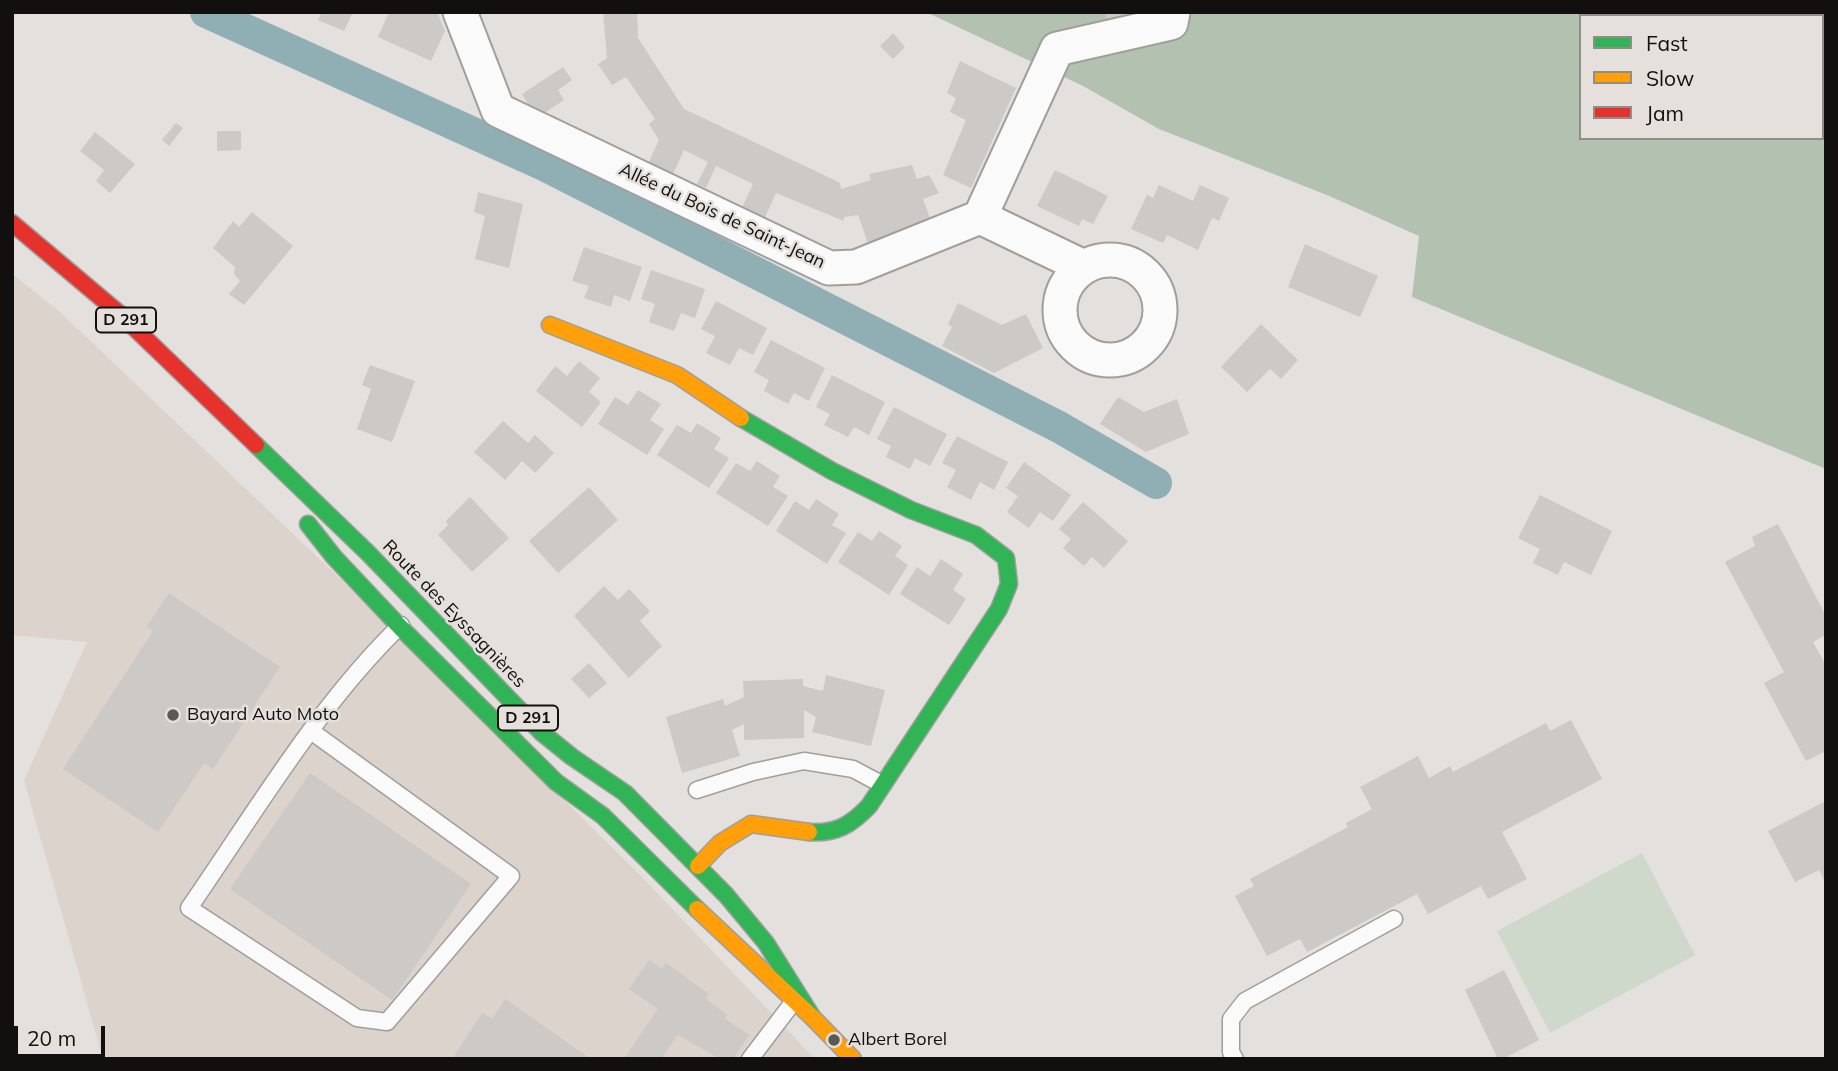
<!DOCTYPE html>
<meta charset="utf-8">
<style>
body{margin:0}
#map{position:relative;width:1838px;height:1071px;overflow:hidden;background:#e3e0dd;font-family:Mulish,sans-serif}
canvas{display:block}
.frame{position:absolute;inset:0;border:14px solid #12100f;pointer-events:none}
.legend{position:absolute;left:1579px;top:14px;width:245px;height:126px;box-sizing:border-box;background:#e5e0db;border:2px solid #918d89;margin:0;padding:9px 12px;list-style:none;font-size:21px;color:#12100f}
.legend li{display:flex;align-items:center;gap:14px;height:35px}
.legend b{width:35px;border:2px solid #918d89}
.scale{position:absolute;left:14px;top:1026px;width:91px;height:32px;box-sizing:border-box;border:4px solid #12100f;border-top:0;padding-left:9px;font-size:21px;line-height:24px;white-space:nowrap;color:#12100f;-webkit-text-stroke:5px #e5e0db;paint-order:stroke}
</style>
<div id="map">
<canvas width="1838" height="1071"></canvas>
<div class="frame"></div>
<ul class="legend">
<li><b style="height:9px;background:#30b455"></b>Fast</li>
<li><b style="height:9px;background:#ff9f0a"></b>Slow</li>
<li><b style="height:9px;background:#e5322d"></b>Jam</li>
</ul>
<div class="scale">20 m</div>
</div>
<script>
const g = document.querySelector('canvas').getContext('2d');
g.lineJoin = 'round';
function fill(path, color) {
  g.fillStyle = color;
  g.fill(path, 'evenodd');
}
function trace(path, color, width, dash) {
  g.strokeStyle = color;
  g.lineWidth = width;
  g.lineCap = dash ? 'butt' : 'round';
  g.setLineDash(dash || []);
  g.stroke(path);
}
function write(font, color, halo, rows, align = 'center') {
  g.font = font + ' Mulish,sans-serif';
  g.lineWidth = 5;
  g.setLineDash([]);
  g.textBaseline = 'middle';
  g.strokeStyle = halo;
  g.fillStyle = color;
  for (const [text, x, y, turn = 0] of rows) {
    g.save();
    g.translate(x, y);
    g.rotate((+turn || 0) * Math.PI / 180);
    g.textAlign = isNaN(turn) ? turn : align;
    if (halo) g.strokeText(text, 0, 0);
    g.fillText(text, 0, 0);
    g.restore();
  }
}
fill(new Path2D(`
 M12,274L59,311L352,590L640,875L815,1059H103L24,780L87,642L12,635Z`), '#dbd3cc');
fill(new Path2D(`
 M1642,853L1695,955L1550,1033L1497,931Z`), '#ced8cb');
fill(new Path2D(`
 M926,12H1826V469L1412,297L1419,236L1327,195L1159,129L1083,86ZM1581,16H1822V138H1581Z`), '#b3c1b0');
trace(new Path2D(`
 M206,12L546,166L1059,427L1156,483`), '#90afb4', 32);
fill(new Path2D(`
 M322,12H353L344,31L318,20Z
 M389,12H437L445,31L431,61L378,37Z
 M603,12H637L638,38L684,109L826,176L840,183L841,189L871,180L869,174L912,165L917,179L929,175L939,193L923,199L933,227L870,249L858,215L844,217V221L776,193L763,222L740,212L753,184L716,166L706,188L697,184L708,162L684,150L670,181L645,170L659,140L649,124L655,119L626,77L612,85L598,64L607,58Z
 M1105,12H1133L1132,19L1107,21Z
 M893,33L905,47L893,59L880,46Z
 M960,61L1016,88L971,188L943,175L966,120L950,112L956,98L947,93Z
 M563,67L572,80L558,90L564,100L537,118L522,94Z
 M176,123L183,128L169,146L162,140Z
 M217,131H241V150L217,151Z
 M95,132L135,164L110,193L96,181L104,170L80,151Z
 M1055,170L1108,196L1093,224L1082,219L1079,226L1037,206Z
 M1159,185L1193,201L1200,185L1229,198L1219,221L1212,218L1198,250L1167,235L1163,243L1131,229L1147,195L1153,198Z
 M478,192L523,204L509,268L475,259L485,216L474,212Z
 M252,212L293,246L244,305L229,294L240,281L234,274L235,267L213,248L233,221L239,227Z
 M1305,244L1378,276L1360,317L1288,287Z
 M584,247L642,267L630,301L614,295L611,307L584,298L589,286L572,281Z
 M651,270L705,289L695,318L681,313L674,331L649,322L655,304L641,299Z
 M716,301L767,328L753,355L739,348L730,365L706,353L715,336L701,329Z
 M958,303L1002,325L1026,314L1043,348L994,373L942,346L952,327L948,324Z
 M1261,324L1298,360L1281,379L1270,369L1247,392L1221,367Z
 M771,340L825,368L809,401L794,393L788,404L764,391L769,380L754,372Z
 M579,361L600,378L589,392L601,402L582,427L536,391L555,366L567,376Z
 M370,365L415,381L392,442L357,429L371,389L362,385Z
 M832,375L885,402L869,435L854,427L848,437L824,425L830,414L816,407Z
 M638,390L661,404L650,420L664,429L647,455L598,424L615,397L628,405Z
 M1118,397L1144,412L1177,399L1189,434L1146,452L1100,424Z
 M894,407L947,434L930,466L915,458L910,469L886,457L891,446L877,439Z
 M503,421L528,443L535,435L554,453L535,473L522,461L505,480L474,452Z
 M697,423L721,438L714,449L729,458L709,488L657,455L677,425L691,433Z
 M957,436L1008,462L994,490L980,482L971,500L947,487L956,470L942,463Z
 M757,461L780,476L773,487L788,496L768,526L716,493L736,463L750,471Z
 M1024,462L1071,495L1053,521L1040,512L1029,528L1007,512L1018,496L1006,488Z
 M589,487L618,520L558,573L529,541Z
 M1540,495L1612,531L1591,575L1564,562L1558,575L1533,563L1540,549L1518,538Z
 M470,497L509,538L472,572L438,535L448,525L446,521Z
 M816,499L839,514L832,525L846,533L827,564L776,531L795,501L809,510Z
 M1083,502L1128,541L1104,568L1092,557L1084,566L1063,548L1071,539L1059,529Z
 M1778,524L1826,616V635L1813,642L1826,666V751L1806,761L1764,683L1784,672L1725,562L1755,546L1752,537Z
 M879,531L902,546L895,556L908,565L889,595L838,562L858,532L872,541Z
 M941,559L963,574L953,590L966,599L949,625L900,594L917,567L930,576Z
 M604,586L618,600L629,589L650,611L640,621L662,646L629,678L574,616Z
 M169,593L280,667L213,769L204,763L158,832L63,769L153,631L147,626Z
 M589,663L607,683L589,698L571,679Z
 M826,675L885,690L871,746L812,732L816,717L804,710V738L744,740V724L732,730L740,756L682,773L666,717L723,699L725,706L744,697L743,681L803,679V686L823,691Z
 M1571,720L1602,779L1502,832L1527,879L1488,899L1481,886L1428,914L1417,894L1307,952L1300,939L1267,956L1235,896L1254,886L1250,879L1348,827L1346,823L1372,809L1360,787L1418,756L1429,778L1450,766L1453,772L1546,723L1550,731Z
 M310,773L471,884L392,1000L230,889Z
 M1826,801V884L1819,870L1795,882L1768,831Z
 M649,960L662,969L666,963L709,994L706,999L727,1015L725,1019L749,1035L733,1059H720L678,1035L661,1059H624L658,1009L629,989Z
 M1504,970L1539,1040L1503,1059H1498L1465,990Z
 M505,999L591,1059H452L482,1013L492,1019Z`), '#ccc9c7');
const lane = new Path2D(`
 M311,731L511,876L387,1022L357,1018L189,908C254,814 319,704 401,625
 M697,790L753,772L804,761L853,769L883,785
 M750,1059L794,1001
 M1235,1059L1231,1052V1019L1245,1001L1394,919`);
const street = new Path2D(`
 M460,12L498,110L829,268L856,267L980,217L1084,267
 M980,217L1057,49L1171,23L1173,12
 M1060 310a50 50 0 1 1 100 0a50 50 0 1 1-100 0Z`);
const fast = new Path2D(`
 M741,418L832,471L911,510L976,535L1006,558L1009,584L999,609L869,806C851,825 836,834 809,832
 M256,445L368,553L541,732L572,757L625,793L726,895L766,943L813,1018
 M308,524L334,557L400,627L556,782L603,816L697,909`);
const slow = new Path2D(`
 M550,325L677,375L741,418
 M698,866L720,843L751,824L809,832
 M697,909L813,1018L853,1059`);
const jam = new Path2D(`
 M12,223L120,314L256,445`);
trace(lane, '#a09f9d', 19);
trace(street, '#a09f9d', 37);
trace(fast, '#a09f9d', 19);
trace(slow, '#a09f9d', 19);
trace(jam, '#a09f9d', 19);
trace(lane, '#fbfafa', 16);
trace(street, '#fbfafa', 33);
trace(fast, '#30b455', 16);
trace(slow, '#ff9f0a', 16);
trace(jam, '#e5322d', 16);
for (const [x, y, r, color] of [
 [173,715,7,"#5b5957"],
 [834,1040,7,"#5b5957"]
]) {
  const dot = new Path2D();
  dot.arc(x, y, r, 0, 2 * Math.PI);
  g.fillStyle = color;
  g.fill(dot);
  trace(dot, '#e5e0db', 2.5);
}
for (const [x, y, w] of [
 [126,320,60],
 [528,718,60]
]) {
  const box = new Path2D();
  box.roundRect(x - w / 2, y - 12.5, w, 25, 5);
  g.fillStyle = '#e5e0db';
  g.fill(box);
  trace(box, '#12100f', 2);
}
write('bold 16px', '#12100f', null, [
 ["D 291",126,320],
 ["D 291",528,718]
]);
write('18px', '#12100f', '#e5e0db', [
 ["Allée du Bois de Saint-Jean",722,216,25],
 ["Route des Eyssagnières",454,614,46]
]);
write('18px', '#12100f', '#e5e0db', [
 ["Bayard Auto Moto",187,715],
 ["Albert Borel",848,1040]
], 'left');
</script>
